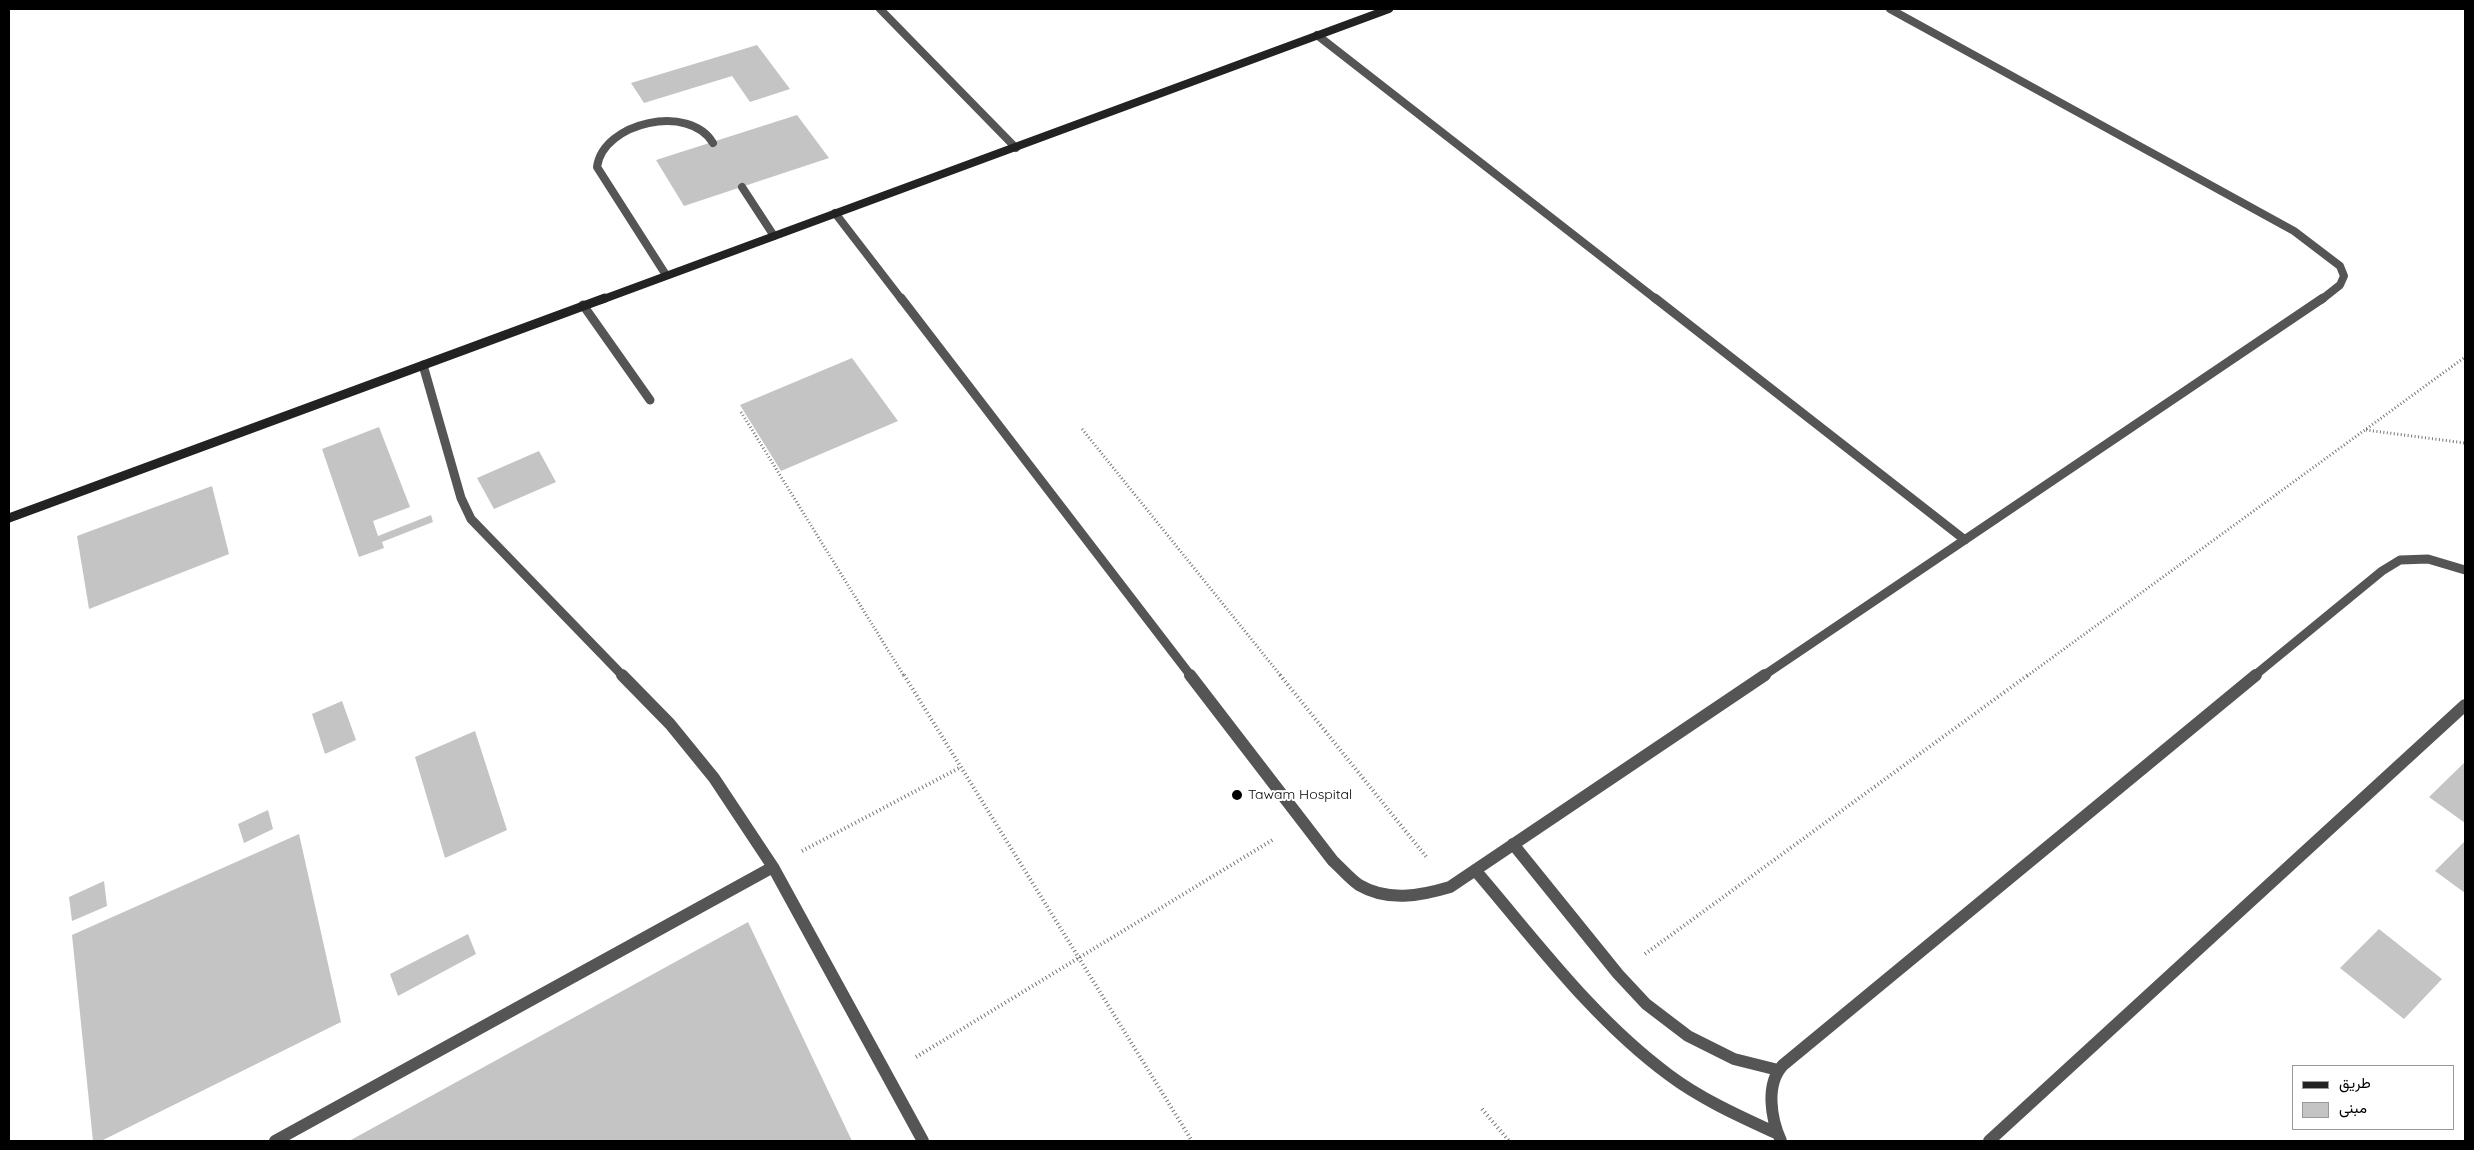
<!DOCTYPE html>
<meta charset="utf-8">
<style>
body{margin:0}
#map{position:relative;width:2474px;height:1150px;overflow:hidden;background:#fff;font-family:Quicksand,Vazirmatn,sans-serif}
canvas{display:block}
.frame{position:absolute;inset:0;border:10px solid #000;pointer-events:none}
.legend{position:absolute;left:2292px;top:1065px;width:162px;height:65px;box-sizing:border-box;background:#fff;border:1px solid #999;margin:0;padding:6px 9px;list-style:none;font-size:15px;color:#000}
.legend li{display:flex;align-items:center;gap:10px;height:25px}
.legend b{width:25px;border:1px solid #999}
</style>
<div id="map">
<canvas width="2474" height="1150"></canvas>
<div class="frame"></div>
<ul class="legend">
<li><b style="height:6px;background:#222"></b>طريق</li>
<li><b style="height:14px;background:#c4c4c4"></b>مبنى</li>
</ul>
</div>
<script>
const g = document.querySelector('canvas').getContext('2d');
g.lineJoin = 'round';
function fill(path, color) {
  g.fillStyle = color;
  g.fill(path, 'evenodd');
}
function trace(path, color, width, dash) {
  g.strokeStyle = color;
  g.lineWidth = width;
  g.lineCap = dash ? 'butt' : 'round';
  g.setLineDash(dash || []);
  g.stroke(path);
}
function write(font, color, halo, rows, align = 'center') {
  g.font = font + ' Quicksand,sans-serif';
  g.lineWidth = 4;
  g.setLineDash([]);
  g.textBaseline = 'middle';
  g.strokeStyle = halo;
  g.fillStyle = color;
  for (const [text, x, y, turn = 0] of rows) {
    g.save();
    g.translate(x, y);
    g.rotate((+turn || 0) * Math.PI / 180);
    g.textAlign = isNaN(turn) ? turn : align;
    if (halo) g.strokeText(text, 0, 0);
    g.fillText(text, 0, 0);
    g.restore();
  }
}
fill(new Path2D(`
 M757,45L790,89L750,102L732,76L644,103L631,83Z
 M797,115L829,158L684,206L656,160Z
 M852,358L898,421L781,471L740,405Z
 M379,427L410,507L373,521L378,536L431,515L433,522L382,542L384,548L359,557L322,449Z
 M539,451L556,482L494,509L477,478Z
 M212,486L229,554L89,609L77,536Z
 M342,701L356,740L325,754L312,714Z
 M475,731L507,830L445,858L415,757Z
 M2465,762V823L2429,797Z
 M268,810L273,829L244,843L238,824Z
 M299,834L341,1022L101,1141H93L72,935Z
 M2465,841V893L2435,871Z
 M104,881L107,906L72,921L69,897Z
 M748,922L852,1141H349Z
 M2379,929L2442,979L2404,1019L2340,968Z
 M468,934L476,954L398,996L390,974Z`), '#c4c4c4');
trace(new Path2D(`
 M741,412L904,676
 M1082,429L1281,676
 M2366,430L2465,443
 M2027,676L2465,357`), '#777', 3, [1, 2.5]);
trace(new Path2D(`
 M904,675L1192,1141
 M1280,675L1428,859
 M802,851L961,767
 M1645,954L2028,675
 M916,1057L1274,839
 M1482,1109L1509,1141`), '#777', 4, [1, 3]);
trace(new Path2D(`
 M880,9L1016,148
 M1890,9L2294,231L2340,266L2344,276L2340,285L2321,300
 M1317,35L1657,300
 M742,187L774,236
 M835,213L902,300
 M666,275L597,167C603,122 690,103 713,143`), '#555', 8);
trace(new Path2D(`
 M901,298L1191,676
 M1655,298L1965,540
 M583,305L650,400
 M423,365L461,498L471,519L623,676
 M1763,676L2323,298
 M2254,676L2382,571L2400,560L2428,559L2465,570`), '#555', 9);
trace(new Path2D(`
 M622,675L670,724L714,778L773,867L923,1141
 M1190,675L1333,861C1341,868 1350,879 1359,885C1388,902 1420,896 1450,887L1765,675
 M1513,844L1618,974L1646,1004L1688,1036L1734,1059L1778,1070
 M1475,870C1536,941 1593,1019 1669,1075C1701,1099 1739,1116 1776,1133
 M275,1141L773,867
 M1781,1141C1771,1119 1765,1084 1783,1065L2256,675
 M1989,1141L2465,705`), '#555', 12);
trace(new Path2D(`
 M601,300L1389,9`), '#222', 8);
trace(new Path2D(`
 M9,518L605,298`), '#222', 9);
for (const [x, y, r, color] of [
 [1237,795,6,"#000"]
]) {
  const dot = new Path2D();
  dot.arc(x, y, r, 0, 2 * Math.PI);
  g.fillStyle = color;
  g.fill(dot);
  trace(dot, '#fff', 2);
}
write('14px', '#000', '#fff', [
 ["Tawam Hospital",1248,795]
], 'left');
</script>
